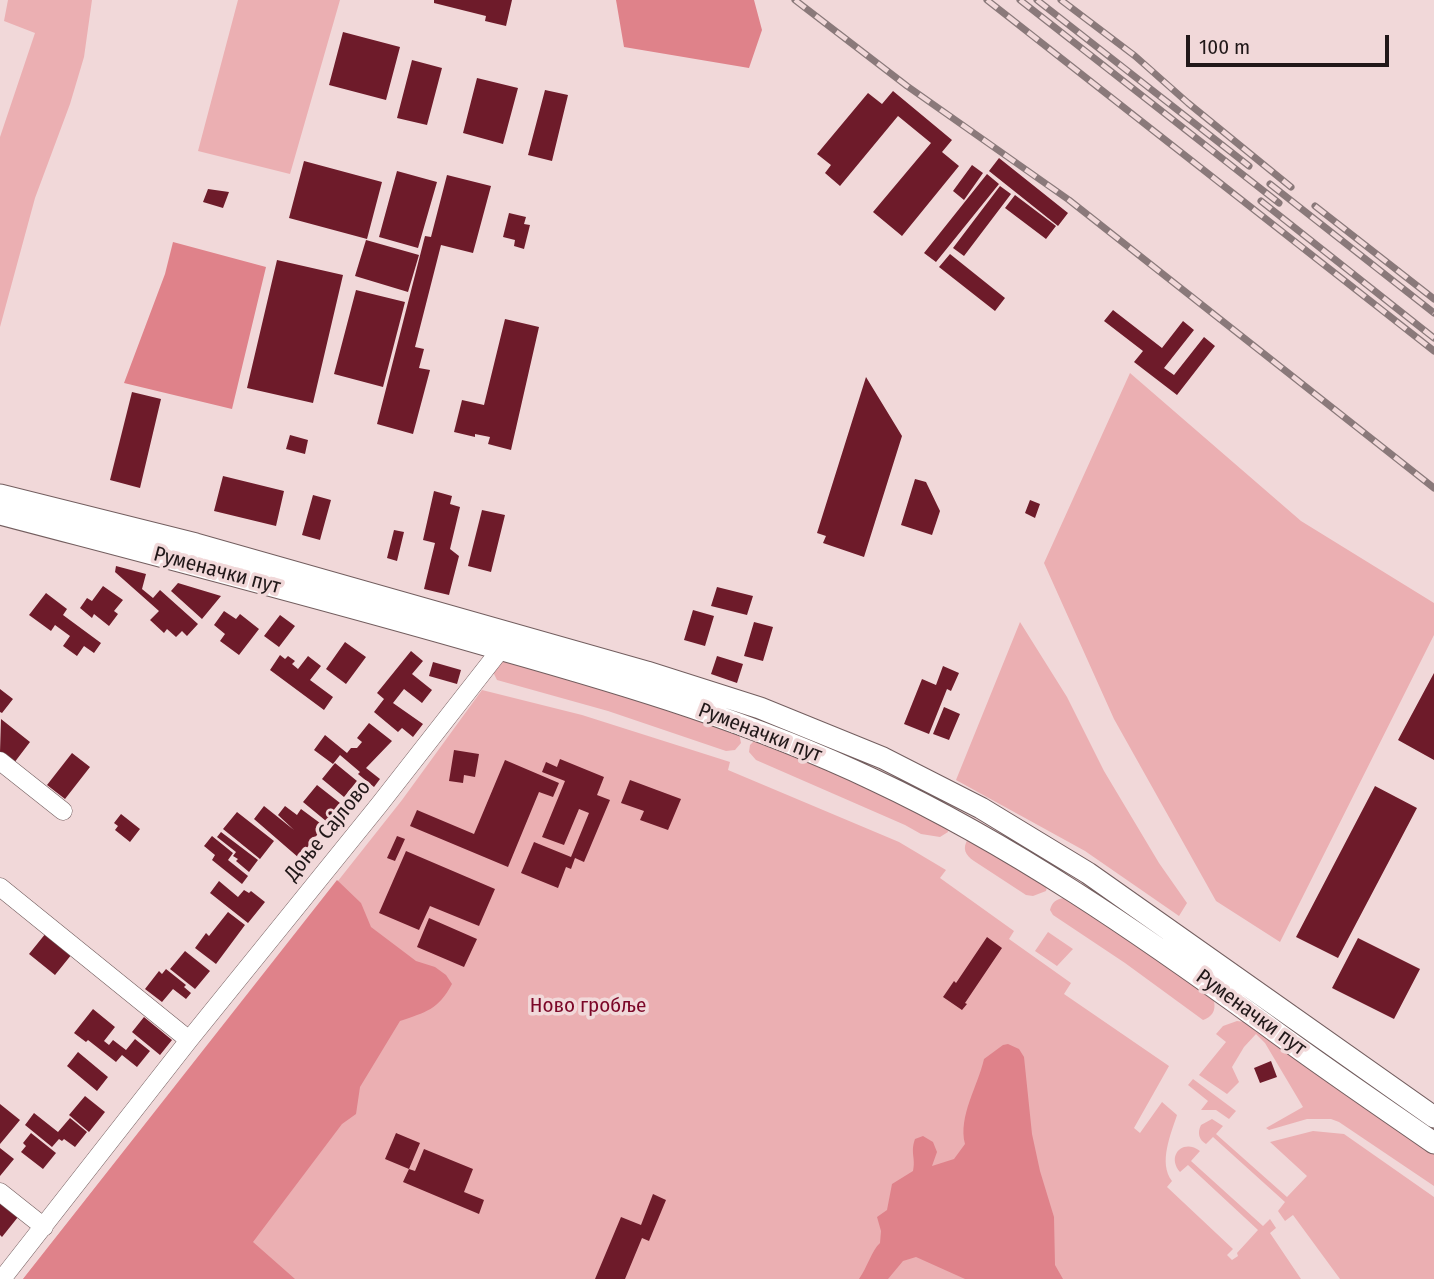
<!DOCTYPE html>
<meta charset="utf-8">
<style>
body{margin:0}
#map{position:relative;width:1434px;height:1279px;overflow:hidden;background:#f1d8d9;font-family:"Fira Sans Condensed",sans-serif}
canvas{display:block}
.scale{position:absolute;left:1186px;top:35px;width:203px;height:32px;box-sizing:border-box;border:4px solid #211819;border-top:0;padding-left:9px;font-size:21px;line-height:24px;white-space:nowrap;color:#211819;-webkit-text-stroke:5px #f1d8d9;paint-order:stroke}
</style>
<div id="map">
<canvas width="1434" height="1279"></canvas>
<div class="scale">100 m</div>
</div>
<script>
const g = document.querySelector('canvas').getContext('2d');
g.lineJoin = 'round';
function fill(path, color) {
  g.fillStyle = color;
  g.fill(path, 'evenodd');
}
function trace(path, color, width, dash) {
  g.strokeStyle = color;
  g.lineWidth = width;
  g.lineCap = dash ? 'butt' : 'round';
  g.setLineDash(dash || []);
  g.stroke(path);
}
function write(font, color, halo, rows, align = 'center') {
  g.font = font + ' "Fira Sans Condensed",sans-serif';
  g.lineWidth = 7;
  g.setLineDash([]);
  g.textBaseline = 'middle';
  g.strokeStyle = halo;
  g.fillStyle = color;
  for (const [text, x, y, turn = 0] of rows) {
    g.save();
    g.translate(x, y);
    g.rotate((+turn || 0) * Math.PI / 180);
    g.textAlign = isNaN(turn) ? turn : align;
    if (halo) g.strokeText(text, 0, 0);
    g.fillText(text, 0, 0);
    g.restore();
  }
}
fill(new Path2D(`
 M8,0H92L84,57L70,104L35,198L0,327V137L35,33L4,21Z
 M238,0H340L290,174L198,151Z
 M1130,373L1301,521L1434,603V635L1280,942L1216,901L1114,719L1044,563Z
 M1020,622L1067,697L1104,771L1159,863L1187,903L1179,916L1085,851L956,780Z
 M503,660L597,685L739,733L741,743L735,750L726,751L608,711L497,680L493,672Z
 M482,690L582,715L730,762L728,770L899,842L946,870L940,878L1014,931L1009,939L1071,983L1064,994L1169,1066L1134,1128L1140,1133L1162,1102L1177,1115C1171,1134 1158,1163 1172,1181L1167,1187L1233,1249L1227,1255L1232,1260L1238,1256L1237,1253L1258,1230L1188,1165L1180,1172C1166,1156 1183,1138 1200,1151L1191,1161L1263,1226L1270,1219L1276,1228L1270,1233L1301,1279H23L402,800Z
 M755,740L816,761L947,827L948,832L940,837L921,834L905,825L756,760L749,752L750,745Z
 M968,839L1047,886L1046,891L1033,896L1026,895L974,861C965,855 962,848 968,839Z
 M1064,898L1079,905L1212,995C1217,1007 1215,1016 1203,1020L1125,963L1053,915L1050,910C1052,902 1056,899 1064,898Z
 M1048,932L1073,949L1057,966L1035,951Z
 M1237,1021L1245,1022L1434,1154V1186L1339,1122L1331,1119H1307L1269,1130L1266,1128L1303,1107L1265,1043L1256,1034L1244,1047L1232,1067L1239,1082L1227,1094L1199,1075L1226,1042L1216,1034L1223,1026Z
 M1193,1079L1236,1111L1229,1119L1216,1110H1201L1208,1101L1188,1085Z
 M1212,1119L1223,1126L1216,1134L1287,1197L1307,1176L1270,1142L1313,1131L1344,1134L1434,1197V1279H1340L1293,1215L1285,1221L1278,1211L1285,1202L1213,1137L1206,1144C1199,1140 1197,1133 1201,1125Z`), '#ebafb2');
fill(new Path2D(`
 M616,0H754L762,30L749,68L624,47Z
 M173,242L266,267L232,409L124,383L165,274Z
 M337,880L361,903L371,927L416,961L435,967L446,975L452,984C438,1010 426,1012 400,1021L360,1087L356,1114L342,1124L253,1242L295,1279H23Z
 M1008,1044L1019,1049L1024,1057L1032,1134L1040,1171L1054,1217L1055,1265L1063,1279H965L916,1257L903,1261L888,1279H859C867,1268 872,1250 880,1243L881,1231L877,1217L887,1210L892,1184L913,1171C916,1158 910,1153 915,1139L923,1136L933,1142L937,1152L932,1166L954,1159L965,1144C958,1116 978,1086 984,1059L1003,1045Z`), '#df828a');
fill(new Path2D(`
 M434,0H512L506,26L485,21L486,16L434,3Z
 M343,32L400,47L386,100L329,85Z
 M412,60L442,68L427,125L397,118Z
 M477,78L518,88L503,144L463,133Z
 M545,90L568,95L552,161L528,155Z
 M893,91L952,140L942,152L959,166L902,236L873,212L931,143L898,116L840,186L825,173L831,165L817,154L868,93L882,104Z
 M999,158L1068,213L1058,226L989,171Z
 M304,161L382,182L367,239L289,218Z
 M972,165L983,173L964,200L953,191Z
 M397,171L437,182L418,248L379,237Z
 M987,174L999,184L936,262L924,253Z
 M447,175L491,186L473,253L441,245L415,347L424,349L419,368L430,370L413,434L377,424L425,236L431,237Z
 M1000,186L1011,194L964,256L953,248Z
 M208,189L229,192L223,208L203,202Z
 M1015,195L1056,226L1046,239L1005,208Z
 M509,213L526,217L524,224L530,225L524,249L514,246L515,240L503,237Z
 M366,240L419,255L408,292L355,276Z
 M950,254L1005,298L995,311L939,267Z
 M277,260L343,275L313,403L247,388Z
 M356,290L405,302L383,387L334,374Z
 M1113,310L1162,348L1183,321L1194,330L1164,368L1174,375L1204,337L1215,346L1177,395L1134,362L1143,351L1104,321Z
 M505,319L539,327L511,450L488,444L490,437L475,434V437L454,432L462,400L484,405Z
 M866,377L902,436L864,557L823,543L826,536L817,533Z
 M132,392L161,399L140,488L110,480Z
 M290,435L308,440L305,454L286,449Z
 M223,476L284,491L276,526L214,511Z
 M915,479L926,482L940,511L932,535L901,525Z
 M434,491L452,496L450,504L460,507L450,549L459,556L449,595L424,589L435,543L423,540Z
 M313,495L331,500L320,540L302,535Z
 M1030,500L1040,504L1035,518L1025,513Z
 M482,510L505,515L491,572L468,566Z
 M394,530L404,532L397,561L387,558Z
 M116,566L146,574L142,589L153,598L160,590L198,624L187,636L182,631L176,637L167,629L164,633L150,620L159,611L115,572Z
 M178,583L221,596L202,619L171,591Z
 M103,586L123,600L114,611L118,614L109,626L94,614L92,618L80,608L87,598L92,601Z
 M717,587L753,596L747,615L711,606Z
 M46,593L67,609L63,615L101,643L94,653L84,646L77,656L63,646L70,636L55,625L51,631L29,615Z
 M693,610L714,616L705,646L684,640Z
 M224,611L236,619L240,614L259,629L239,655L220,641L225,634L214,625Z
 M280,615L295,626L279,647L264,636Z
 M754,622L773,627L763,661L744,656Z
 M345,642L366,657L346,684L326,669Z
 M411,651L423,661L412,674L432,690L422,703L404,689L393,703L423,724L413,737L402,728L398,732L374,712L384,699L377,693Z
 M280,655L285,659L288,656L295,661L292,664L298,669L308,656L321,666L310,680L333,697L324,710L270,670Z
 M717,656L743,664L737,683L711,674Z
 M433,662L461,670L457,684L429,676Z
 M943,666L959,673L951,691L947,689L929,734L904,724L922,679L936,685Z
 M1434,673V760L1398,740Z
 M0,689L13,699L2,713L0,712Z
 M944,707L960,714L949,740L933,734Z
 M1,719L30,742L14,763L0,752Z
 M369,723L392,741L366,768L380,779L374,787L358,774L360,772L340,755L333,764L314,750L325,735L347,753L351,748H357L362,742L357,738Z
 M454,750L479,754L475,777L464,775L463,783L449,781Z
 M72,753L90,767L65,799L47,785Z
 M560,759L604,777L597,795L610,800L584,862L575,858L571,869L566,867L558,888L521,873L534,842L571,857L589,813L579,809L564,845L542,837L565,781L542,772L546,762L557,767Z
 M505,760L559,783L553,797L539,792L508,867L410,826L417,810L474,834Z
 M335,763L357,781L344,797L322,779Z
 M630,780L681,799L668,830L640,820L644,811L621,803Z
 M317,785L340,803L326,821L303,802Z
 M1375,786L1417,808L1338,958L1296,937Z
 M264,806L294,830L278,815L285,806L297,815L301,809L324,826L299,858L254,819Z
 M237,812L274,841L260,859L223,829Z
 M121,814L140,829L130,842L115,830L118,826L114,823Z
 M221,832L258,860L249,872L236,861L238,859L233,856L236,852L217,837Z
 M212,836L233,853L228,860L248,876L242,884L212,860L215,855L204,846Z
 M397,836L405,839L395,861L387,858Z
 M406,851L495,889L479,926L430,906L419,930L379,913Z
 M219,881L238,897L244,890L249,893L251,891L265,902L248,923L210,893Z
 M228,912L245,925L216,964L195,948L206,933L209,936Z
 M429,918L477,939L464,967L417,947Z
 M46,933L72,954L55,975L29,954Z
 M987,937L1002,948L965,1003L967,1004L962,1010L943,997L954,981L956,983Z
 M1358,938L1420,969L1394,1019L1332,988Z
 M185,951L210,971L195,989L170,969Z
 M166,969L186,985L184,987L191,993L186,999L173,989L162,1002L145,989L159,971L162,974Z
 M93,1009L115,1027L104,1041L109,1045L113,1040L126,1050L135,1039L150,1051L137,1067L122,1055L116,1062L88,1040L86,1042L74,1033Z
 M144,1017L172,1040L160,1055L132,1032Z
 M78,1052L108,1077L97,1091L67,1066Z
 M1271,1061L1277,1077L1260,1083L1254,1068Z
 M85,1096L105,1112L89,1132L69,1115Z
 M0,1104L20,1120L0,1144Z
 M34,1113L58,1132L70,1118L87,1132L75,1147L64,1139L62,1141L59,1139L52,1147L25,1125Z
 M31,1133L56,1153L43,1169L21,1152L26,1146L23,1143Z
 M396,1133L420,1143L409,1169L385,1159Z
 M0,1148L14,1159L0,1176Z
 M424,1149L473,1169L464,1192L484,1200L479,1214L403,1182L409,1169L415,1171Z
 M653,1194L666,1200L649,1241L642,1238L625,1279H595L621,1217L641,1225Z
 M0,1203L18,1217L2,1237L0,1235Z`), '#6e1b2a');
const minor = new Path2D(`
 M0,761L63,811
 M0,887L189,1040
 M0,1192L44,1227
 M2,1279L189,1040L379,805L501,649`);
const major = new Path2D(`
 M0,495L196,544L647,672L760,708L883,758L981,808L1088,873L1434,1117
 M0,514C167,558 334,601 499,649C627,685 754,723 874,780C1013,845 1141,934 1265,1024C1320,1065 1378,1104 1434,1143`);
trace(minor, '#735e5f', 19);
trace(major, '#735e5f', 23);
trace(minor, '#fff', 18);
trace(major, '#fff', 21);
const rail = new Path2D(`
 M795,0L907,86L1069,200L1434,488
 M987,0L1434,351
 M1020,0L1279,203
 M1037,0L1249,166
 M1061,0L1135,56L1188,103L1291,187
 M1270,184L1434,313
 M1261,201L1434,338
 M1315,206L1434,299`);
trace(rail, '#8a797a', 7);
trace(rail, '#f1d8d9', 4.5, [13]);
write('21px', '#211819', '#f1d8d9', [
 ["Руменачки пут",217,571,15],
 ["Руменачки пут",760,733,21],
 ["Доње Сајлово",328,831,-51],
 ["Руменачки пут",1251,1013,36]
]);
write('21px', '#7c0728', '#f1d8d9', [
 ["Ново гробље",588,1006]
]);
</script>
